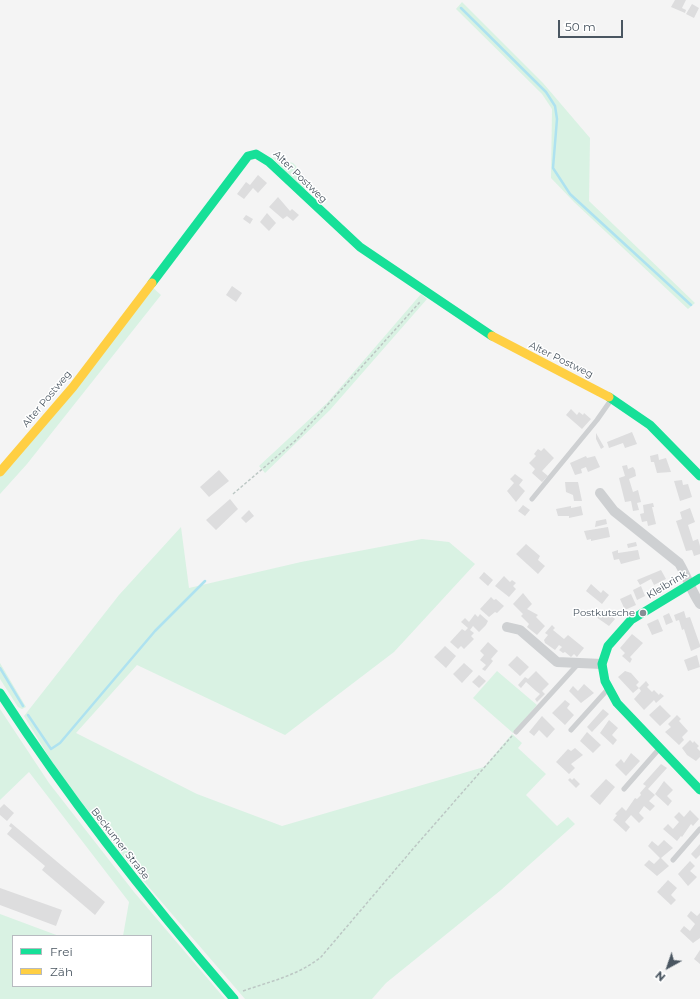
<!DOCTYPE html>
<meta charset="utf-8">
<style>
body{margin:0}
#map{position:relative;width:700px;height:999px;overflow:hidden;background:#f4f4f4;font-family:Montserrat,sans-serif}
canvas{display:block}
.legend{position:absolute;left:12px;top:935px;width:140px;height:52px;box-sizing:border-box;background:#fff;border:1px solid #b7bbc0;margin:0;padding:5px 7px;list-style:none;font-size:12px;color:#4a5661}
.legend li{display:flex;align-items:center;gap:8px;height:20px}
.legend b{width:20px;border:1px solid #b7bbc0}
.north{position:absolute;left:648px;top:947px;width:40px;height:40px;-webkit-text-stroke:3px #fff;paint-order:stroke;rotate:220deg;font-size:11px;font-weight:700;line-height:16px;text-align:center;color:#4a5661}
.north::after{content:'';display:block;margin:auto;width:14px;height:18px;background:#4a5661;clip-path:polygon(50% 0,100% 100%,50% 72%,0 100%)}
.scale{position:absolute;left:558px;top:20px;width:65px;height:18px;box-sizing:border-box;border:2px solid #4a5661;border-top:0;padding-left:5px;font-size:12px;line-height:14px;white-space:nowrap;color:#4a5661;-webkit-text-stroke:3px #fff;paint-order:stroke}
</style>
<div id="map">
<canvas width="700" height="999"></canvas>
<ul class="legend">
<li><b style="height:5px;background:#16e098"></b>Frei</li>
<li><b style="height:5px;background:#ffcf43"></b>Zäh</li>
</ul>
<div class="north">N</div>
<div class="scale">50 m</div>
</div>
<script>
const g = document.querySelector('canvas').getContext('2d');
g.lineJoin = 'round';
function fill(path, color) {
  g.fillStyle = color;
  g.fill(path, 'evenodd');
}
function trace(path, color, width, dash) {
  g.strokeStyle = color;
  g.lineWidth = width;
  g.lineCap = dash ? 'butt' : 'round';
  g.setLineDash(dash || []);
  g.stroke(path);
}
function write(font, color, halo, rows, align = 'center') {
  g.font = font + ' Montserrat,sans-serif';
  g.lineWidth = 3;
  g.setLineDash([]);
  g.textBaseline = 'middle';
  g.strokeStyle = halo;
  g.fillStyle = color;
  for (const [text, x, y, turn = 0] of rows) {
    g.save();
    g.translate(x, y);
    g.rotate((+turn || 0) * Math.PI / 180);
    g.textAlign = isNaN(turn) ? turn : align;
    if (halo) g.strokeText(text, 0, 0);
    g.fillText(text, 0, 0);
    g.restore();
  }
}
fill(new Path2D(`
 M462,2L543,83L590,138L589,201L695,303L688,309L574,202L551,178L552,109L542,94L456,9Z
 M272,157L293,163L296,166L307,194Z
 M151,286L161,295L27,464L0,494V474Z
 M421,294L427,299L330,410L265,473L259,466L327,403Z
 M181,527L189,588L301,562L422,539L449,542L475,564L394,652L285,735L137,665L76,733L197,794L282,826L484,767L512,734L522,743L518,748L546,774L526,795L557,826L568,817L575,824L501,890L386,983L372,999H245L141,878L60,775L24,716L119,595Z
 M0,663L26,707L22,709L18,707L0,679Z
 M497,671L537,705L513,733L473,698Z
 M0,709L49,783L134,892L225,999H0V914L59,936H13V986H151V936H123L129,902L29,772L0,800Z`), '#d9f2e3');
trace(new Path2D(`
 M461,8L546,92L555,106L557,119L553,168L570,194L691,305
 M0,668L23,706
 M28,715L51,749L60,743L155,631L205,581`), '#aee2f0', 2.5);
fill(new Path2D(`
 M675,0H686L682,8L686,10L685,13L671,7Z
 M692,4L699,8L694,18L686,14Z
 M258,175L267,183L258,193L253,188L244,199L237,194L246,182L250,185Z
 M278,197L290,211L292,209L299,215L293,221L287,216L283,219L269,207Z
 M267,213L276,223L269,231L260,222Z
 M246,215L253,219L250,224L243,219Z
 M232,286L242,293L236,302L226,295Z
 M571,409L577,415L579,412L583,415L584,413L591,419L582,429L566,415Z
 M632,432L637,444L625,448L623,443L609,448L607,442Z
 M596,433L604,447L601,449L596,439Z
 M544,448L554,458L542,471L548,476L542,482L532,473L535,469L529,463L536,456L534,454L538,449L541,451Z
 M658,454L659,460L666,458L671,472L657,473L654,462H651L650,456Z
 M586,456L587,458L595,456L600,467L588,472L586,467L581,469L582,473L575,475L570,463Z
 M627,465L628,469L633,467L635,470L636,476L629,479L633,492L638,490L641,502L637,503L639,510L633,511L631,501L625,502L619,478L625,476L622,466Z
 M219,470L229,481L209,497L200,487Z
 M515,474L523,480L519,485L525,491L516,502L507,491L514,483L510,479Z
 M682,480L683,485L688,484L692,497L680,501L674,481Z
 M565,482H578L582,501H574L573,495L566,492Z
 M230,499L238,509L216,530L206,520Z
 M653,503L654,507H652L656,524L648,526L647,521L642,522L640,514L644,513L643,505Z
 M523,505L530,510L525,516L518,511Z
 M571,506V508L581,506L583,515L569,518V516H558L556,509Z
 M690,508L695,522L688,525L693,541L698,539L700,546V554L694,556L692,550L686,551L676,521L682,519L680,512Z
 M249,510L254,516L246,523L241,518Z
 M606,519L607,524L595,527L596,521Z
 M608,527L610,537L591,541V539L587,540L584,531Z
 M636,542L637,546L628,548L627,544Z
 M526,544L540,556L538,560L545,566L538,574L516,554Z
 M618,550V553L638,550L640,559L621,564L619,559L614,560L612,552Z
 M661,570L666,579L654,585L651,579L640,585L637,580Z
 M484,572L493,580L488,586L479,578Z
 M504,576L510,582L512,580L516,583L513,586L516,589L509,597L495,586Z
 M591,584L601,593L603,590L609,595L602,604L586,591Z
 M641,586L645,596L637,600L633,590Z
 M523,593L532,604L527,609L538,615L536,617L545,626L537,635L527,627L529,624L521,616L523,614L513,604Z
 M631,594L636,605L625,610L620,599Z
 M491,597L494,600L496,599L504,606L497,613L495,612L489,617L480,609Z
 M605,610L615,619L609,626L596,617Z
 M684,611L686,618L690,617L700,645V647L691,651L684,629L682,630L679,620L676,621L674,615Z
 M669,613L673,622L666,625L663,616Z
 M475,614L478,617L480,614L488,621L486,625L479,632L473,626L470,630L474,633L471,636L474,639L464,649L461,646L458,649L450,642L462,629L465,631L468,628L461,622L465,618L469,622Z
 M658,619L663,631L652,635L647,624Z
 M552,625L555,628L553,630L564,639L568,635L584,648L577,657L574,654L571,657L565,652L563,653L559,650L562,647L559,645L555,650L545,643L544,640L548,635L545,633Z
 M632,634L643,643L630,657L632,659L630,663L622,656L625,653L620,648Z
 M488,642L498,651L491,659L493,661L485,671L482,669L486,665L480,660L484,655L480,651Z
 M445,646L456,656L446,668L434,657Z
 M697,655L700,667L688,671L684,660Z
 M517,656L529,667L520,676L508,665Z
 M464,663L473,671L462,683L453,674Z
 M536,671L549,684L542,691L545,694L537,702L535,699L540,694L536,691L526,682L521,688L518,685L525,677L528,679Z
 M625,671L631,673L639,682L636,685L639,688L646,681L649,685L647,687L652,692L654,690L659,695L660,693L664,696L656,703L654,700L644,710L634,699L641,691L639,688L633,693L618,677Z
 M479,675L486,681L479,688L472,682Z
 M584,684L594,693L581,703L569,691L573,686L578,691Z
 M565,700L570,704L567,708L574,715L565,725L552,713Z
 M660,705L671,716L660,726L649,715Z
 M603,709L609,714L592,732L587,727Z
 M677,715L681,719L679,721L688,731L682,737L684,740L679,745L665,732L671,727L668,724Z
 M542,716L555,729L547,738L539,730L534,736L529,732Z
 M609,720L618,728L612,735L617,740L613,745L600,733Z
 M587,732L601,745L593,753L580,741Z
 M690,740L693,743L694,741L699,746L697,748L700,751V757L696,761L687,755L682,748Z
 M575,748L583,755L571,764L575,768L569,774L556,762L568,749L571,751Z
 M631,753L640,761L626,776L615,765L621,759L624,763Z
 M661,764L667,768L648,789L655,795L649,801L655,806L650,811L644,806L639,813L644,818L639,823L631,815L625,822L630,827L626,832L613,820L617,815L615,814L622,807L626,811L635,798L637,799L641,795L640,793L646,786L643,784Z
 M570,778L572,780L574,778L580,784L576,788L568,780Z
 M606,779L615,787L600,805L590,796Z
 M664,781L673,790L667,796L672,801L668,806L655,794Z
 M4,804L14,813L7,821L0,815V808Z
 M690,810L699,819L693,826L691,824L682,837L681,836L677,841L663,829L668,824L673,829L679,822L674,817L679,812L684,817Z
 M11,823L105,902L95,915L42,870L45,866L7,834L12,828L9,826Z
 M664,840L673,848L661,858L669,866L657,876L644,865L649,860L654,864L660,858L648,846L652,841L658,846Z
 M700,844V855L696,859L691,854Z
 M690,861L695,866L690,871L697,877L688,886L678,874Z
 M668,880L677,888L671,895L676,900L671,905L657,892Z
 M0,888L62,910L56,926L0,905Z
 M691,911L697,916L700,913V938L693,943L680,931L684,926L690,931L695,924L687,916Z
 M700,950V964L694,959Z`), '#ddddde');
trace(new Path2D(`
 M233,494L295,441L420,302
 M243,991C271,981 297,976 321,957L418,843L512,736`), '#bcc7c4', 1.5, [3, 2]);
trace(new Path2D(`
 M532,499L597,420L611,400
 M571,730L608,689
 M516,732L578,664
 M624,789L659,749
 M673,860L700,829`), '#ced0d2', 5);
trace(new Path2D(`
 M600,493L614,511L679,563C687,576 691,591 700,604
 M507,627L520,630L557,662L602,664`), '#ced0d2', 10);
trace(new Path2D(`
 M152,283L248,156L256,154L269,162L360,247L492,336
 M609,397L650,425L700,476
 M700,578L631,620L608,646L602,664L605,681L617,703L700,790
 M0,693C70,801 150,902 234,999`), '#16e098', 9);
trace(new Path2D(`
 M492,336L609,397
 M0,472L73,387L152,283`), '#ffcf43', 9);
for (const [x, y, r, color] of [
 [643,613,4,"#868d94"]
]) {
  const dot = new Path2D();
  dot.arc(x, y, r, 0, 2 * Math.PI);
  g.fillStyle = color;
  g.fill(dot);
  trace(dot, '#fff', 1.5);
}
write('10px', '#4a5661', '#fff', [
 ["Alter Postweg",300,177,44],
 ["Alter Postweg",561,360,26],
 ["Alter Postweg",47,399,-50],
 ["Kleibrink",667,585,-31],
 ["Beckumer Straße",120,844,52]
]);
write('10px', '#4a5661', '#fff', [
 ["Postkutsche",635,613]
], 'right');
</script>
